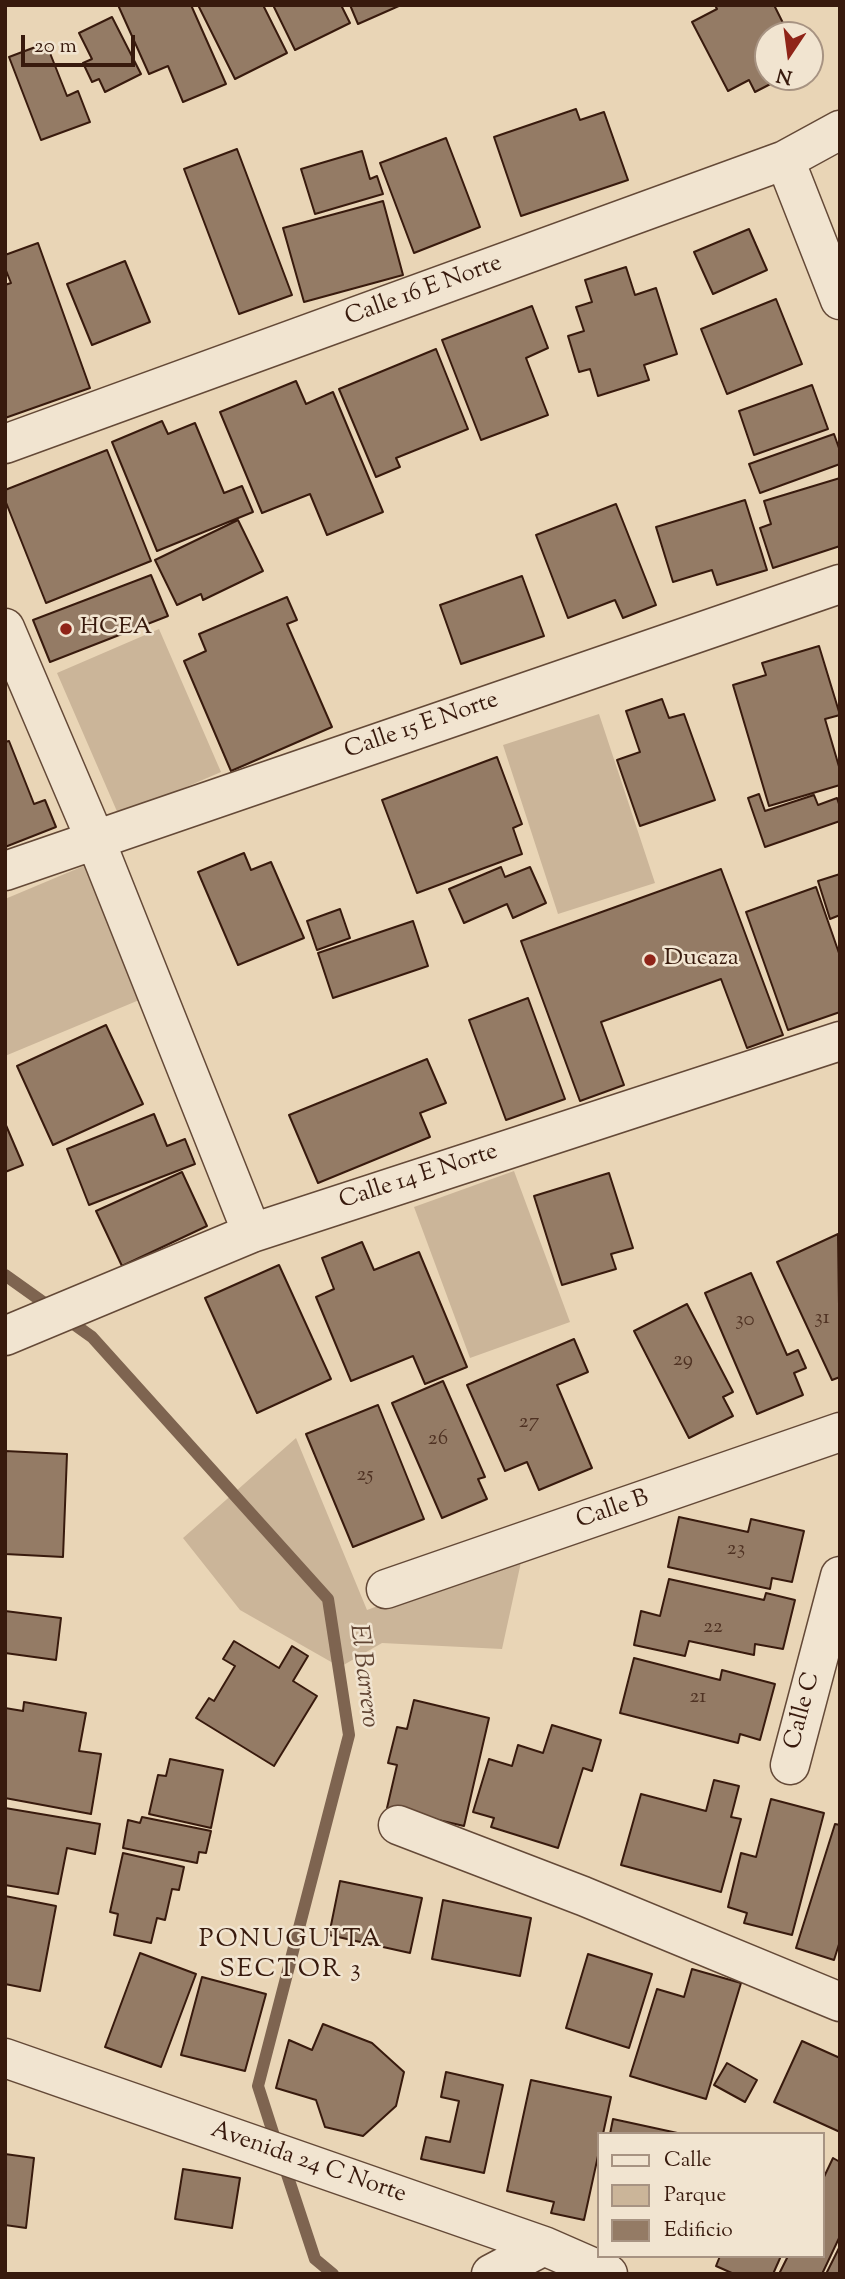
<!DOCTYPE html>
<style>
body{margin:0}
#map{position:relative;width:845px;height:2279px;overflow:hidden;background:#e9d5b6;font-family:"Sorts Mill Goudy",serif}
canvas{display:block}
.frame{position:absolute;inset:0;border:7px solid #381a0d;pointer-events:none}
.legend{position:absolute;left:597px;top:2132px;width:228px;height:126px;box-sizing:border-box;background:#f1e4d0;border:2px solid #a79382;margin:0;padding:9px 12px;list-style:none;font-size:21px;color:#381a0d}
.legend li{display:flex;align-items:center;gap:14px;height:35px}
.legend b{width:35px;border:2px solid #a79382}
.north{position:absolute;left:754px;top:21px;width:70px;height:70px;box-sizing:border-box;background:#f1e4d0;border:2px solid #a79382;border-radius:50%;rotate:193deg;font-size:19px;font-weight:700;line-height:28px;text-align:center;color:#381a0d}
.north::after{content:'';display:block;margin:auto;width:24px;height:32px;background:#8f2418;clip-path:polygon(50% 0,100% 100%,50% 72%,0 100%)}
.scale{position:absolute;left:21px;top:35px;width:114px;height:32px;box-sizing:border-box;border:4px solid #381a0d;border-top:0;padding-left:9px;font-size:21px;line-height:24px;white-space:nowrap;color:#381a0d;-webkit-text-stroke:5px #f1e4d0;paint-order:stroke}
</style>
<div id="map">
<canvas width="845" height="2279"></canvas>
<div class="frame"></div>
<ul class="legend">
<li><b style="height:9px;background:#f1e4d0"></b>Calle</li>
<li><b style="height:19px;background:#cbb599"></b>Parque</li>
<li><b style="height:19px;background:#947b65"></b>Edificio</li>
</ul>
<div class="north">N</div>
<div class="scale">20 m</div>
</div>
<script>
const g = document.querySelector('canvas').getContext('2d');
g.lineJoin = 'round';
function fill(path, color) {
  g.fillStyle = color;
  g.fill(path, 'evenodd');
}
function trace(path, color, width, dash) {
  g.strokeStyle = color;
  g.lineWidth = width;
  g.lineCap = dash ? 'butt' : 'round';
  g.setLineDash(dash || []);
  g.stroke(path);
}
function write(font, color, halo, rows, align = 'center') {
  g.font = font + ' "Sorts Mill Goudy",serif';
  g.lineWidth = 5;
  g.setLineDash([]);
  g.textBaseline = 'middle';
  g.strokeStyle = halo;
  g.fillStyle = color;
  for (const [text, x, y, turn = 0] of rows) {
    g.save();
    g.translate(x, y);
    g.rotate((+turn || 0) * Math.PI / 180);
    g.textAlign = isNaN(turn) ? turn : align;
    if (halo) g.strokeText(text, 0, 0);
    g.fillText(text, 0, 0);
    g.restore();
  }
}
fill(new Path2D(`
 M159,629L221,772L119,816L57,673Z
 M599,714L655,883L558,914L503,745Z
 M86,865L144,998L5,1056V899Z
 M514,1171L570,1322L470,1358L414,1207Z
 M296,1438L367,1610L523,1553L502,1649L382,1643L340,1667L240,1610L183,1538Z`), '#cbb599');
trace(new Path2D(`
 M5,1275L92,1337L328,1599L349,1735L258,2086L277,2145
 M283,2162L315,2259L333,2274`), '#7e6450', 12);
const building = new Path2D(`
 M118,5H191L226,84L183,102L168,66L149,74Z
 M198,5H263L287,53L235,79Z
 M273,5H341L350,23L295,50Z
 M350,5H401L358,24Z
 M715,5H774L789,35H768V77H784L755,92L749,80L728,91L692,22L717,9Z
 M112,17L141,74L105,92L99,79L92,82L83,63L92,59L79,33Z
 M46,43L67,96L78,91L90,122L41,140L9,57Z
 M576,109L580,120L604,112L628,180L521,216L494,137Z
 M446,138L480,227L414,253L380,163Z
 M237,149L292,295L239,314L184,169Z
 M362,151L370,179L377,176L383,194L315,214L301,169Z
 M383,201L403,275L304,302L283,228Z
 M749,229L767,270L713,294L694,252Z
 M38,243L90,388L5,418V285L11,283L5,268V255Z
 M125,261L150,322L92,345L67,284Z
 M626,267L635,295L656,288L677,354L644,365L649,380L598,396L590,369L579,372L568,336L584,331L576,307L592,302L585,280Z
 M776,299L802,364L727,394L701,329Z
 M532,306L548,348L526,358L548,415L481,440L442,340Z
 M436,349L468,429L396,458L400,467L376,477L339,389Z
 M296,381L306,404L333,392L383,512L327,535L310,494L262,513L220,412Z
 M812,385L828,429L754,455L739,411Z
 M162,421L168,434L195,423L224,493L242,486L253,512L157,551L112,442Z
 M834,434L840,451V464L760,493L749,464Z
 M107,450L151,561L46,603L5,500V490Z
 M840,478V546L773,568L760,528L771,524L764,501Z
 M745,500L767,570L717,585L712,570L673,582L656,527Z
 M616,504L656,605L623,618L615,600L568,618L536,535Z
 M238,520L263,571L203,600L201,594L177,605L155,560Z
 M151,575L168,616L50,662L33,620Z
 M522,576L544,636L461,664L440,605Z
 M287,597L297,620L287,624L332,727L231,771L184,661L206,651L199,634Z
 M819,646L840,715L825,719L840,770V785L769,806L733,685L766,675L762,663Z
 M662,699L669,718L684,714L715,800L640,826L617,760L640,752L626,711Z
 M9,741L34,804L45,800L56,827L5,847V742Z
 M497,757L522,824L513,828L522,854L417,893L382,800Z
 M759,794L765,811L814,795L818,805L837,798L840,807V821L765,847L748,798Z
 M244,853L251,870L271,862L304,938L238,965L198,872Z
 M501,867L505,877L530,867L546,903L513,918L507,904L464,923L449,889Z
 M721,869L783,1035L747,1048L721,979L601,1022L624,1085L580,1101L521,941Z
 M840,874V915L830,919L818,881Z
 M816,887L840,956V1012L788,1030L746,912Z
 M340,909L350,938L317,950L307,921Z
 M413,921L428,966L333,998L318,953Z
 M528,998L565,1099L506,1120L469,1020Z
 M106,1025L143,1104L53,1145L17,1066Z
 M427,1059L446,1103L420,1113L430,1137L318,1183L289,1115Z
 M154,1114L167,1146L185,1139L195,1164L89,1205L67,1149Z
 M5,1123L23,1165L5,1172Z
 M182,1172L207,1226L122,1266L96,1211Z
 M609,1173L633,1248L611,1254L616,1269L562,1285L534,1196Z
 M838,1234L840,1377L832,1380L777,1262Z
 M362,1242L374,1270L419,1252L467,1367L425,1384L413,1356L351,1381L316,1297L334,1289L322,1258Z
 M279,1265L331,1379L257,1413L205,1298Z
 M751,1273L787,1355L798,1350L806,1368L794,1373L803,1395L757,1414L705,1293Z
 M687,1304L733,1392L723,1397L733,1416L689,1438L634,1331Z
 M574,1339L588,1372L557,1385L592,1468L539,1490L527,1462L505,1471L467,1385Z
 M443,1381L485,1477L478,1479L487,1499L442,1518L392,1403Z
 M378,1405L424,1519L353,1547L306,1434Z
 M5,1451L67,1454L63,1557L5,1554Z
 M679,1517L748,1532L751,1519L804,1531L792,1582L772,1578L770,1589L668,1567Z
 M669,1579L764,1600L766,1593L795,1600L783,1649L755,1644L754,1655L689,1641L685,1656L634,1645L641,1611L660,1616Z
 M5,1611L61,1618L56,1660L5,1653Z
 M234,1641L279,1668L292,1646L308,1656L293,1681L317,1696L274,1766L196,1718L209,1698L214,1701L235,1666L223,1659Z
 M634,1658L720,1680L722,1670L775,1684L760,1740L740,1734L738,1743L620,1713Z
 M414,1700L489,1718L464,1826L387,1808L397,1765L388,1763L397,1727L407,1729Z
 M24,1702L86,1713L79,1751L101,1754L91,1814L5,1798V1708L23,1711Z
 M552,1725L601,1740L592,1771L583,1768L558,1848L491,1827L494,1818L473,1812L489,1759L512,1766L518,1745L543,1753Z
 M170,1759L223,1770L211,1828L149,1814L158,1775L166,1776Z
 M714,1780L739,1786L731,1817L741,1819L721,1892L621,1865L641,1794L706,1811Z
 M771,1799L824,1813L792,1935L744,1923L747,1913L728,1907L741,1853L756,1857Z
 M5,1808L100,1824L95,1854L67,1848L58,1894L5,1885Z
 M142,1817L211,1831L206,1853L199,1852L197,1863L123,1848L128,1820L140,1823Z
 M835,1824L840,1825V1941L834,1960L796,1948Z
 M123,1853L184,1867L179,1890L172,1889L165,1920L157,1918L151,1943L114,1935L118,1914L110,1912Z
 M340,1881L422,1898L410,1953L329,1935Z
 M5,1896L56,1906L40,1991L5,1984Z
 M443,1900L531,1918L520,1976L432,1959Z
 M140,1953L196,1974L161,2067L105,2047Z
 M588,1954L652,1974L629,2048L566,2028Z
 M692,1969L741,1983L706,2099L630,2076L657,1989L684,1997Z
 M202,1977L266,1994L245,2071L181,2055Z
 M323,2024L372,2043L404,2072L396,2106L363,2136L325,2127L316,2100L276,2088L289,2040L312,2050Z
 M802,2041L840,2058V2132L774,2102Z
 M727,2063L757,2080L745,2102L714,2085Z
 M446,2072L503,2085L484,2173L421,2159L426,2137L450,2142L459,2101L441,2097Z
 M531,2080L611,2097L603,2134H598V2156L584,2220L551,2213L554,2202L507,2191Z
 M613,2119L682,2134H610Z
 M5,2154L34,2158L26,2228L5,2225Z
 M833,2158L840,2162V2236L822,2274H779L788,2256H822V2181Z
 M183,2169L240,2178L232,2228L175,2219Z
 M840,2246V2274H826Z
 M720,2256H781L773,2274H734L716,2266Z`);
fill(building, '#947b65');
trace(building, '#381a0d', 2);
const minor = new Path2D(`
 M785,160L840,300
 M5,444L785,160L840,130
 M5,628L95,839L252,1233
 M5,871L840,584
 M5,1336L252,1233L840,1041
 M386,1589L840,1432
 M790,1765L840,1576
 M398,1825L583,1896L840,2002
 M5,2058L544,2246L608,2274
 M491,2274L544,2246`);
trace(minor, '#644937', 41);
trace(minor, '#f1e4d0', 38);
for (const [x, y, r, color] of [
 [66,629,7,"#8f2418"],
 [650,960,7,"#8f2418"]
]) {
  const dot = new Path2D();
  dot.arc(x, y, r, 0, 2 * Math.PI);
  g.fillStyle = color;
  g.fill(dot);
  trace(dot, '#f1e4d0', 2.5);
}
write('21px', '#4f3223', null, [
 ["31",822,1319],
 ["30",745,1321],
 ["29",683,1361],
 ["27",529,1423],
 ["26",438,1440],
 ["25",365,1476],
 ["23",736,1550],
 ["22",713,1628],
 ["21",698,1698]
]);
write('24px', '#381a0d', '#f1e4d0', [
 ["Calle 16 E Norte",424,292,-20],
 ["Calle 15 E Norte",422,727,-19],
 ["Calle 14 E Norte",419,1178,-18],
 ["Calle B",613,1511,-19],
 ["Calle C",804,1711,-75],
 ["Avenida 24 C Norte",308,2164,19]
]);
write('24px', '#381a0d', '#f1e4d0', [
 ["HCEA",80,629],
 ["Ducaza",664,960]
], 'left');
write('italic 26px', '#614534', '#f1e4d0', [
 ["El Barrero",362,1676,83]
]);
g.letterSpacing = '2px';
write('26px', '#381a0d', '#f1e4d0', [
 ["PONUGUITA",291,1942],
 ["SECTOR 3",291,1972]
]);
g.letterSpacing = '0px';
</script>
